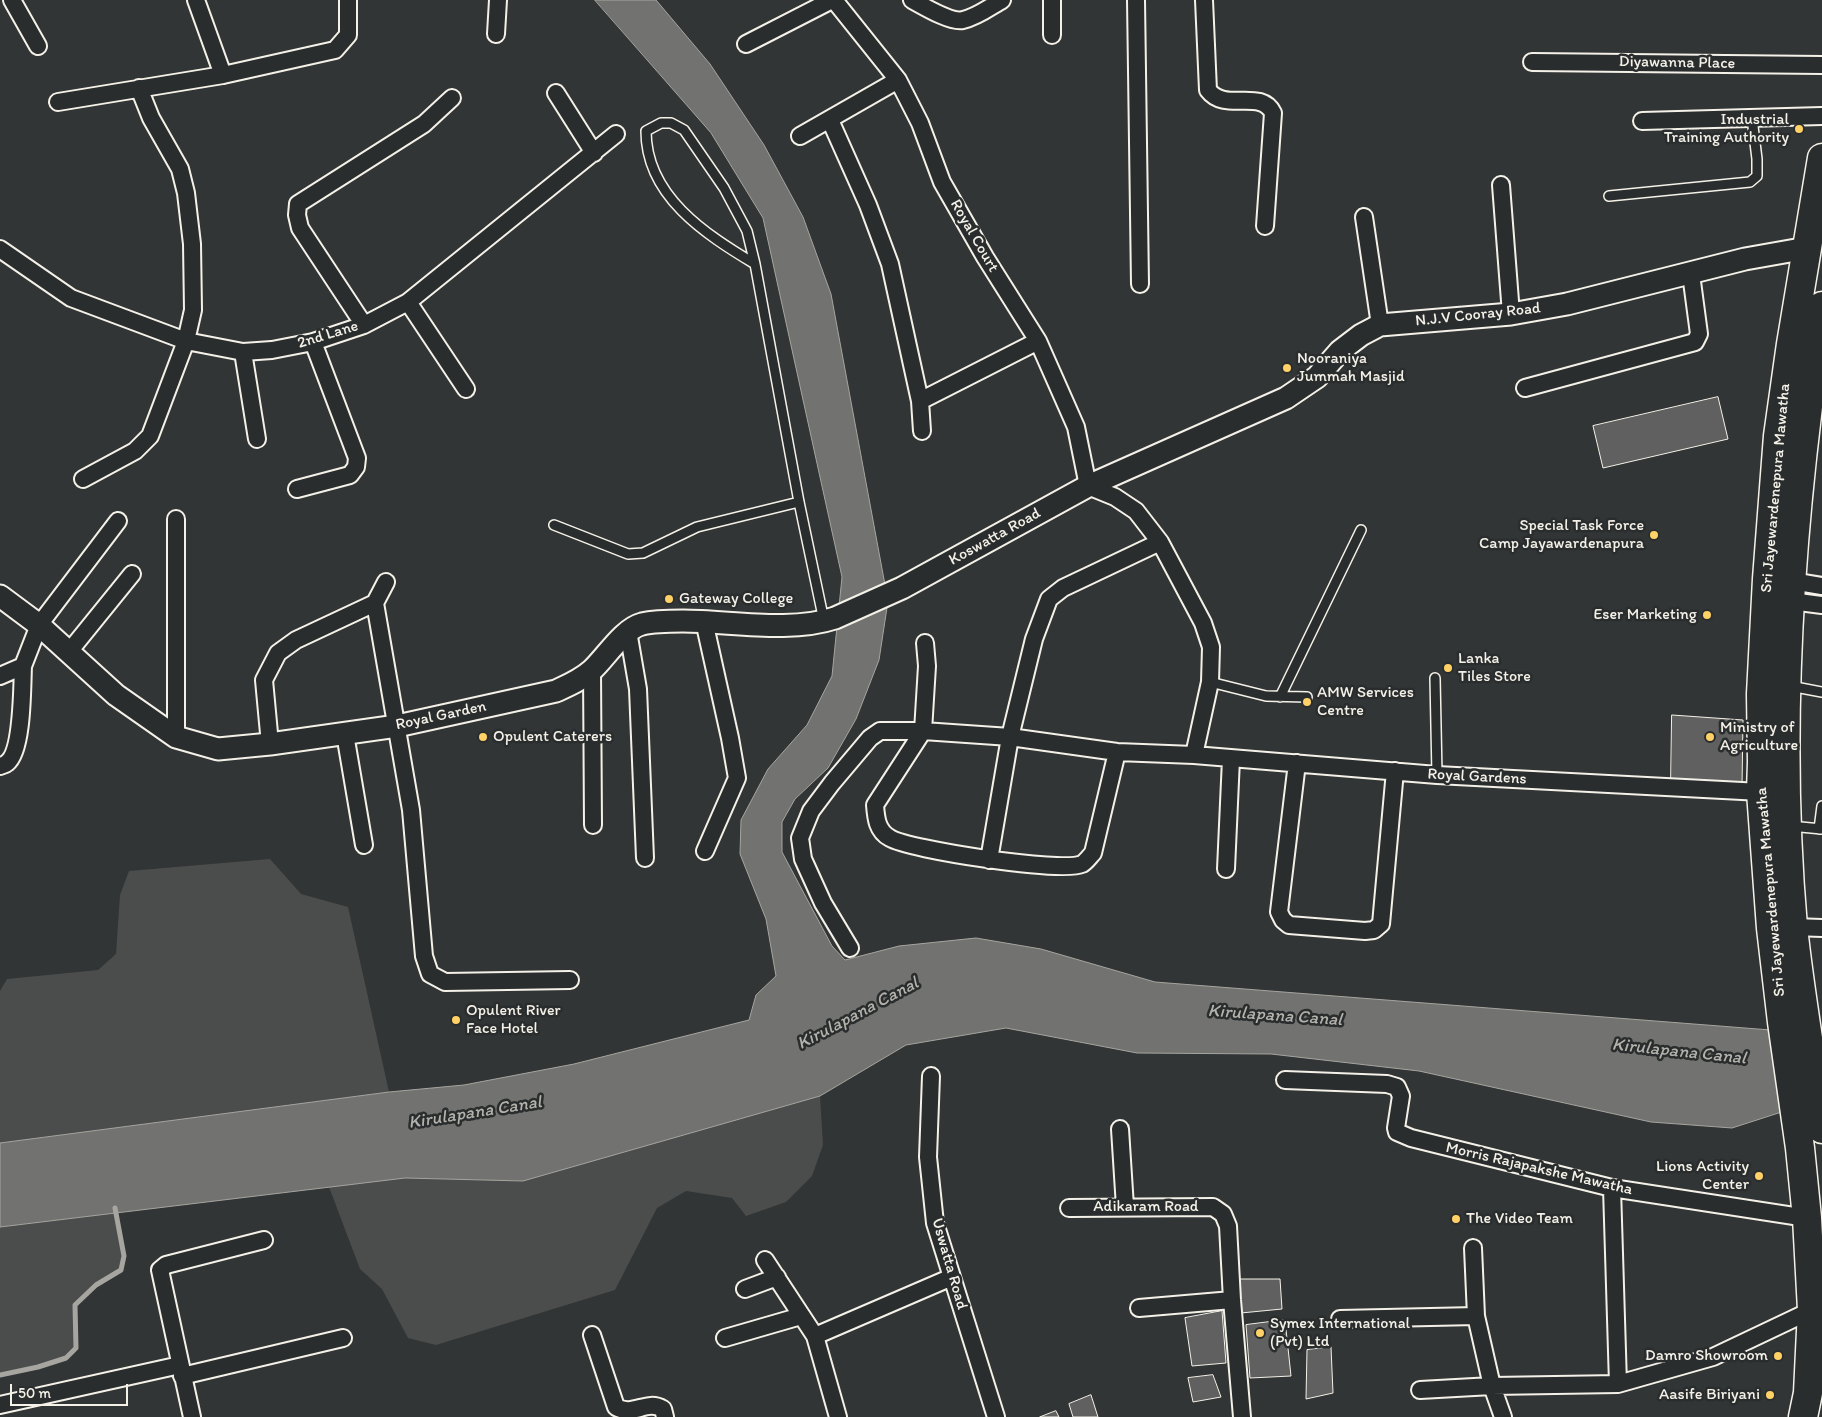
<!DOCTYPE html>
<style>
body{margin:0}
#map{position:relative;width:1822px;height:1417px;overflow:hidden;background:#323535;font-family:Itim,sans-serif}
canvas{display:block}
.scale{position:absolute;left:10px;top:1384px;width:118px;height:22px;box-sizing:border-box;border:2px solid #f4f1e8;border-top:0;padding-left:6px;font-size:15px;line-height:18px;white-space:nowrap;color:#f4f1e8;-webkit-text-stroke:4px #2a2d2e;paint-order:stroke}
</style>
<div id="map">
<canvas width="1822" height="1417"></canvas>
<div class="scale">50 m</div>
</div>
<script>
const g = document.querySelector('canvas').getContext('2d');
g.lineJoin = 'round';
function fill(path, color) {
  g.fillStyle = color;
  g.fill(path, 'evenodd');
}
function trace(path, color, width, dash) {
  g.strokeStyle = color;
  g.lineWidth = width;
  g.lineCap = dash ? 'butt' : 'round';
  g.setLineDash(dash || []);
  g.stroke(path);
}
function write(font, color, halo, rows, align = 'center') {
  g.font = font + ' Itim,sans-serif';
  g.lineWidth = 5;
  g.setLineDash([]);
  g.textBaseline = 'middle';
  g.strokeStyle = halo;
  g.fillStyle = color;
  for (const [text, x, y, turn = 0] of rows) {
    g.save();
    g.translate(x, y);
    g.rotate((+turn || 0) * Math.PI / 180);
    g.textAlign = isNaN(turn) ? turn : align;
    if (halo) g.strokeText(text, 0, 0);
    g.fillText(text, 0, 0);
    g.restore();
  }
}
fill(new Path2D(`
 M270,859L301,894L348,907L389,1092L0,1143V991L7,979L98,970L116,954L120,895L129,871Z
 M820,1096L823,1145L812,1176L786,1202L746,1216L732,1198L686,1191L657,1208L615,1290L436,1345L408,1338L382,1289L360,1269L329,1187L405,1178L523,1181Z
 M116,1213L124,1256L121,1270L96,1285L75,1305L76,1348L66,1358L38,1367L0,1375V1227Z`), '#4b4d4c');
const water = new Path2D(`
 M595,0H656L710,64L764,145L803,217L831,294L888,601L879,660L856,719L828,768L795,799L782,822V852L832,946L845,960L899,946L976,938L1041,949L1155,982L1822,1034V1099L1732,1128L1651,1122L1419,1071L1271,1054L1137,1053L1006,1028L906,1045L820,1096L523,1181L405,1178L0,1227V1143L389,1092L464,1085L574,1064L749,1020L756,995L776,976L766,919L740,854L741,820L768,769L807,725L832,676L842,577L763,218L711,133Z`);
fill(water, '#727370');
trace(water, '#a6a5a0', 1);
trace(new Path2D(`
 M0,1375L38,1367L66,1358L76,1348L75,1305L96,1285L121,1270L124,1256L115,1208`), '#a6a5a0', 5);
const building = new Path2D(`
 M1718,397L1728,439L1603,468L1593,426Z
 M1672,715L1743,720L1742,787L1671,782Z
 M1238,1279H1280L1282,1309L1241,1313Z
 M1222,1311L1226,1363L1192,1366L1185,1318Z
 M1285,1320L1291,1376L1250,1378L1246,1325Z
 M1331,1347L1333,1393L1306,1399L1307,1350Z
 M1213,1375L1221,1397L1193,1402L1188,1378Z
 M1091,1395L1098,1417H1073L1069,1404Z
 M1056,1411L1059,1417H1040Z`);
fill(building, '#5f605f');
trace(building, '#f4f1e8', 1);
const service = new Path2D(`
 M1609,196L1750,182L1757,176V159L1752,118
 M755,264C705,234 646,196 646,131L661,123H671L684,130L724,188L747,231L755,264L799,502L824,621
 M554,525L628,554L643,553L697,527L799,502
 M1435,678L1437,775
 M1210,682L1266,696L1307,697
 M1790,686L1822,692
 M1280,697L1361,530
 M1790,826L1822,829
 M1819,829L1822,806`);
const minor = new Path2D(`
 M12,0L38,46
 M196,0L223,75
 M834,0L898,80L920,123L942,182L985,257L1038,341L1076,427L1088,486L1115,497L1136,511L1160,542L1203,623L1211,647L1210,682L1194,755
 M912,0C923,6 951,23 963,20C977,17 990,7 1002,0
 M1052,0V35
 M1136,0L1140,284
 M1204,0L1208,90C1225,113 1261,88 1273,113L1265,226
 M496,34L498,0
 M746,44L832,0
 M1532,62L1822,65
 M556,93L594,153
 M58,102L223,75L335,50L348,35V0
 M830,120L868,205L890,264L920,401L922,431
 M1642,121L1822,116
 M800,136L898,80
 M1501,185L1511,314
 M1364,217L1380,325
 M0,249L71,298L186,341L243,352L272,350L313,342L364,325L408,302L616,134
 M408,302L466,389
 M364,325L300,228L297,215L298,204L424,124L452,98
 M243,352L257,439
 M1525,388L1695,342L1699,334L1691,274
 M920,401L1038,341
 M83,479L135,451L150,436L186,341L193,310L192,244L186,193L180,169L151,118L139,88
 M297,489L350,475L356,467L357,458L313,342
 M176,519V737
 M1792,581L1822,586
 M386,582L375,603L411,810L424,956L430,974L445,982L570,980
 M1791,601L1822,605
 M704,621L730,738L737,778L705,851
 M628,631L638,689L645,858
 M925,643L927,666L923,731L875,805C876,818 877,831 890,838C910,850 1062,873 1082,864C1086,862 1090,856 1093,853L1117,752
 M68,653L132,574
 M592,670L593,825
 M0,676L23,666L39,625L118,521
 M345,734L364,845
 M270,744L264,680L278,653L296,640L375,603
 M1297,763L1279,912L1283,920L1289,925L1365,931L1374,930L1381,924L1395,771
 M0,766C2,765 5,765 7,763C23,751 22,686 23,666
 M989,860L1010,737L1034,639L1049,599L1063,588L1160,542
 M1226,869L1231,759
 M1793,927L1822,928
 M850,948L823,903L803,859L800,838L811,811L832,783L870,738L880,731H923L1010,737L1117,752L1194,755L1437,775L1761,792
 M931,1076L928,1157L935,1223L996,1417
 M1285,1080L1387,1084L1397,1087L1401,1096L1396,1128L1397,1132L1411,1138L1612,1188L1807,1218
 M1120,1129L1125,1207
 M1612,1188L1618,1384
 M1069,1208L1213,1207L1223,1214L1228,1226L1232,1300L1242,1417
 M1473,1248L1476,1316L1492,1386L1503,1417
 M765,1260L815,1336L838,1417
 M745,1289L777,1277
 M1139,1308L1232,1300
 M1340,1319L1476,1316
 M592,1335L616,1407C634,1417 646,1399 663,1409L665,1417
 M815,1336L952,1277
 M725,1338L801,1316
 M182,1376L343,1338
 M1420,1390L1492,1386L1618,1384L1713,1357L1812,1310
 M0,1405L180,1365
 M192,1417L160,1270L166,1265L264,1240`);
const tertiary = new Path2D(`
 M0,596L39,625L116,695L176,737L218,749L270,744L397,726L556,691C569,685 581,680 592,670C606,657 623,629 642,624C655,621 669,621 683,621C730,621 790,633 835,618L902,588L1088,486L1286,398L1317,377L1340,351L1361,335L1380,325L1511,314L1567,304L1745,259L1807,248`);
const trunk = new Path2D(`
 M1822,306C1791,508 1775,723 1793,927C1800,994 1812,1062 1822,1129
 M1803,1417L1808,1393L1812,1310L1807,1218L1800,1148L1782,1022L1771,928L1761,792L1762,762L1761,694L1767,579L1778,436L1791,344L1822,158`);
trace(service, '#f4f1e8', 12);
trace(minor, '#f4f1e8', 20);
trace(tertiary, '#f4f1e8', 25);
trace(trunk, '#f4f1e8', 31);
trace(service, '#2a2d2e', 9);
trace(minor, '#2a2d2e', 16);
trace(tertiary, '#2a2d2e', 21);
trace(trunk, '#2a2d2e', 28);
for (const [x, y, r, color] of [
 [1799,129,5,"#ffd166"],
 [1287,368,5,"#ffd166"],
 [1654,535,5,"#ffd166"],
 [669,599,5,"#ffd166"],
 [1707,615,5,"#ffd166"],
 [1448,668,5,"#ffd166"],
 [1307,702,5,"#ffd166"],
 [483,737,5,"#ffd166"],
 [1710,737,5,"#ffd166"],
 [456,1020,5,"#ffd166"],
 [1759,1176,5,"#ffd166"],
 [1456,1219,5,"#ffd166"],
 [1260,1333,5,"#ffd166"],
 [1778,1356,5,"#ffd166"],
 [1770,1395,5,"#ffd166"]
]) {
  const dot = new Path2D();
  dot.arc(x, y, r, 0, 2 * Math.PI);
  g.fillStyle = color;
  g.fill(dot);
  trace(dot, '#2a2d2e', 2);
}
write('16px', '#f4f1e8', '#2a2d2e', [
 ["Diyawanna Place",1677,63,1],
 ["Royal Court",974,236,60],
 ["N.J.V Cooray Road",1478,315,-6],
 ["2nd Lane",328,335,-17],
 ["Sri Jayewardenepura Mawatha",1776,488,-85],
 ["Koswatta Road",995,537,-29],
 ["Royal Garden",441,716,-12],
 ["Royal Gardens",1477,777,3],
 ["Sri Jayewardenepura Mawatha",1771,892,-95],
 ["Morris Rajapakshe Mawatha",1539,1169,13],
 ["Adikaram Road",1146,1207],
 ["Uswatta Road",949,1264,74]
]);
write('16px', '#f4f1e8', '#2a2d2e', [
 ["Industrial",1789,120,"right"],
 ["Training Authority",1789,138,"right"],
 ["Nooraniya",1297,359],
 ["Jummah Masjid",1297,377],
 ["Special Task Force",1644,526,"right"],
 ["Camp Jayawardenapura",1644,544,"right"],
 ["Gateway College",679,599],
 ["Eser Marketing",1697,615,"right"],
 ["Lanka",1458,659],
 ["Tiles Store",1458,677],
 ["AMW Services",1317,693],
 ["Centre",1317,711],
 ["Ministry of",1720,728],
 ["Agriculture",1720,746],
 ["Opulent Caterers",493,737],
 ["Opulent River",466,1011],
 ["Face Hotel",466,1029],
 ["Lions Activity",1749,1167,"right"],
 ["Center",1749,1185,"right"],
 ["The Video Team",1466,1219],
 ["Symex International",1270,1324],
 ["(Pvt) Ltd",1270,1342],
 ["Damro Showroom",1768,1356,"right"],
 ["Aasife Biriyani",1760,1395,"right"]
], 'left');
write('italic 18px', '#b3b2ac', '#2a2d2e', [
 ["Kirulapana Canal",858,1014,-28],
 ["Kirulapana Canal",1275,1016,4],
 ["Kirulapana Canal",1679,1052,6],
 ["Kirulapana Canal",475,1113,-9]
]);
</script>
